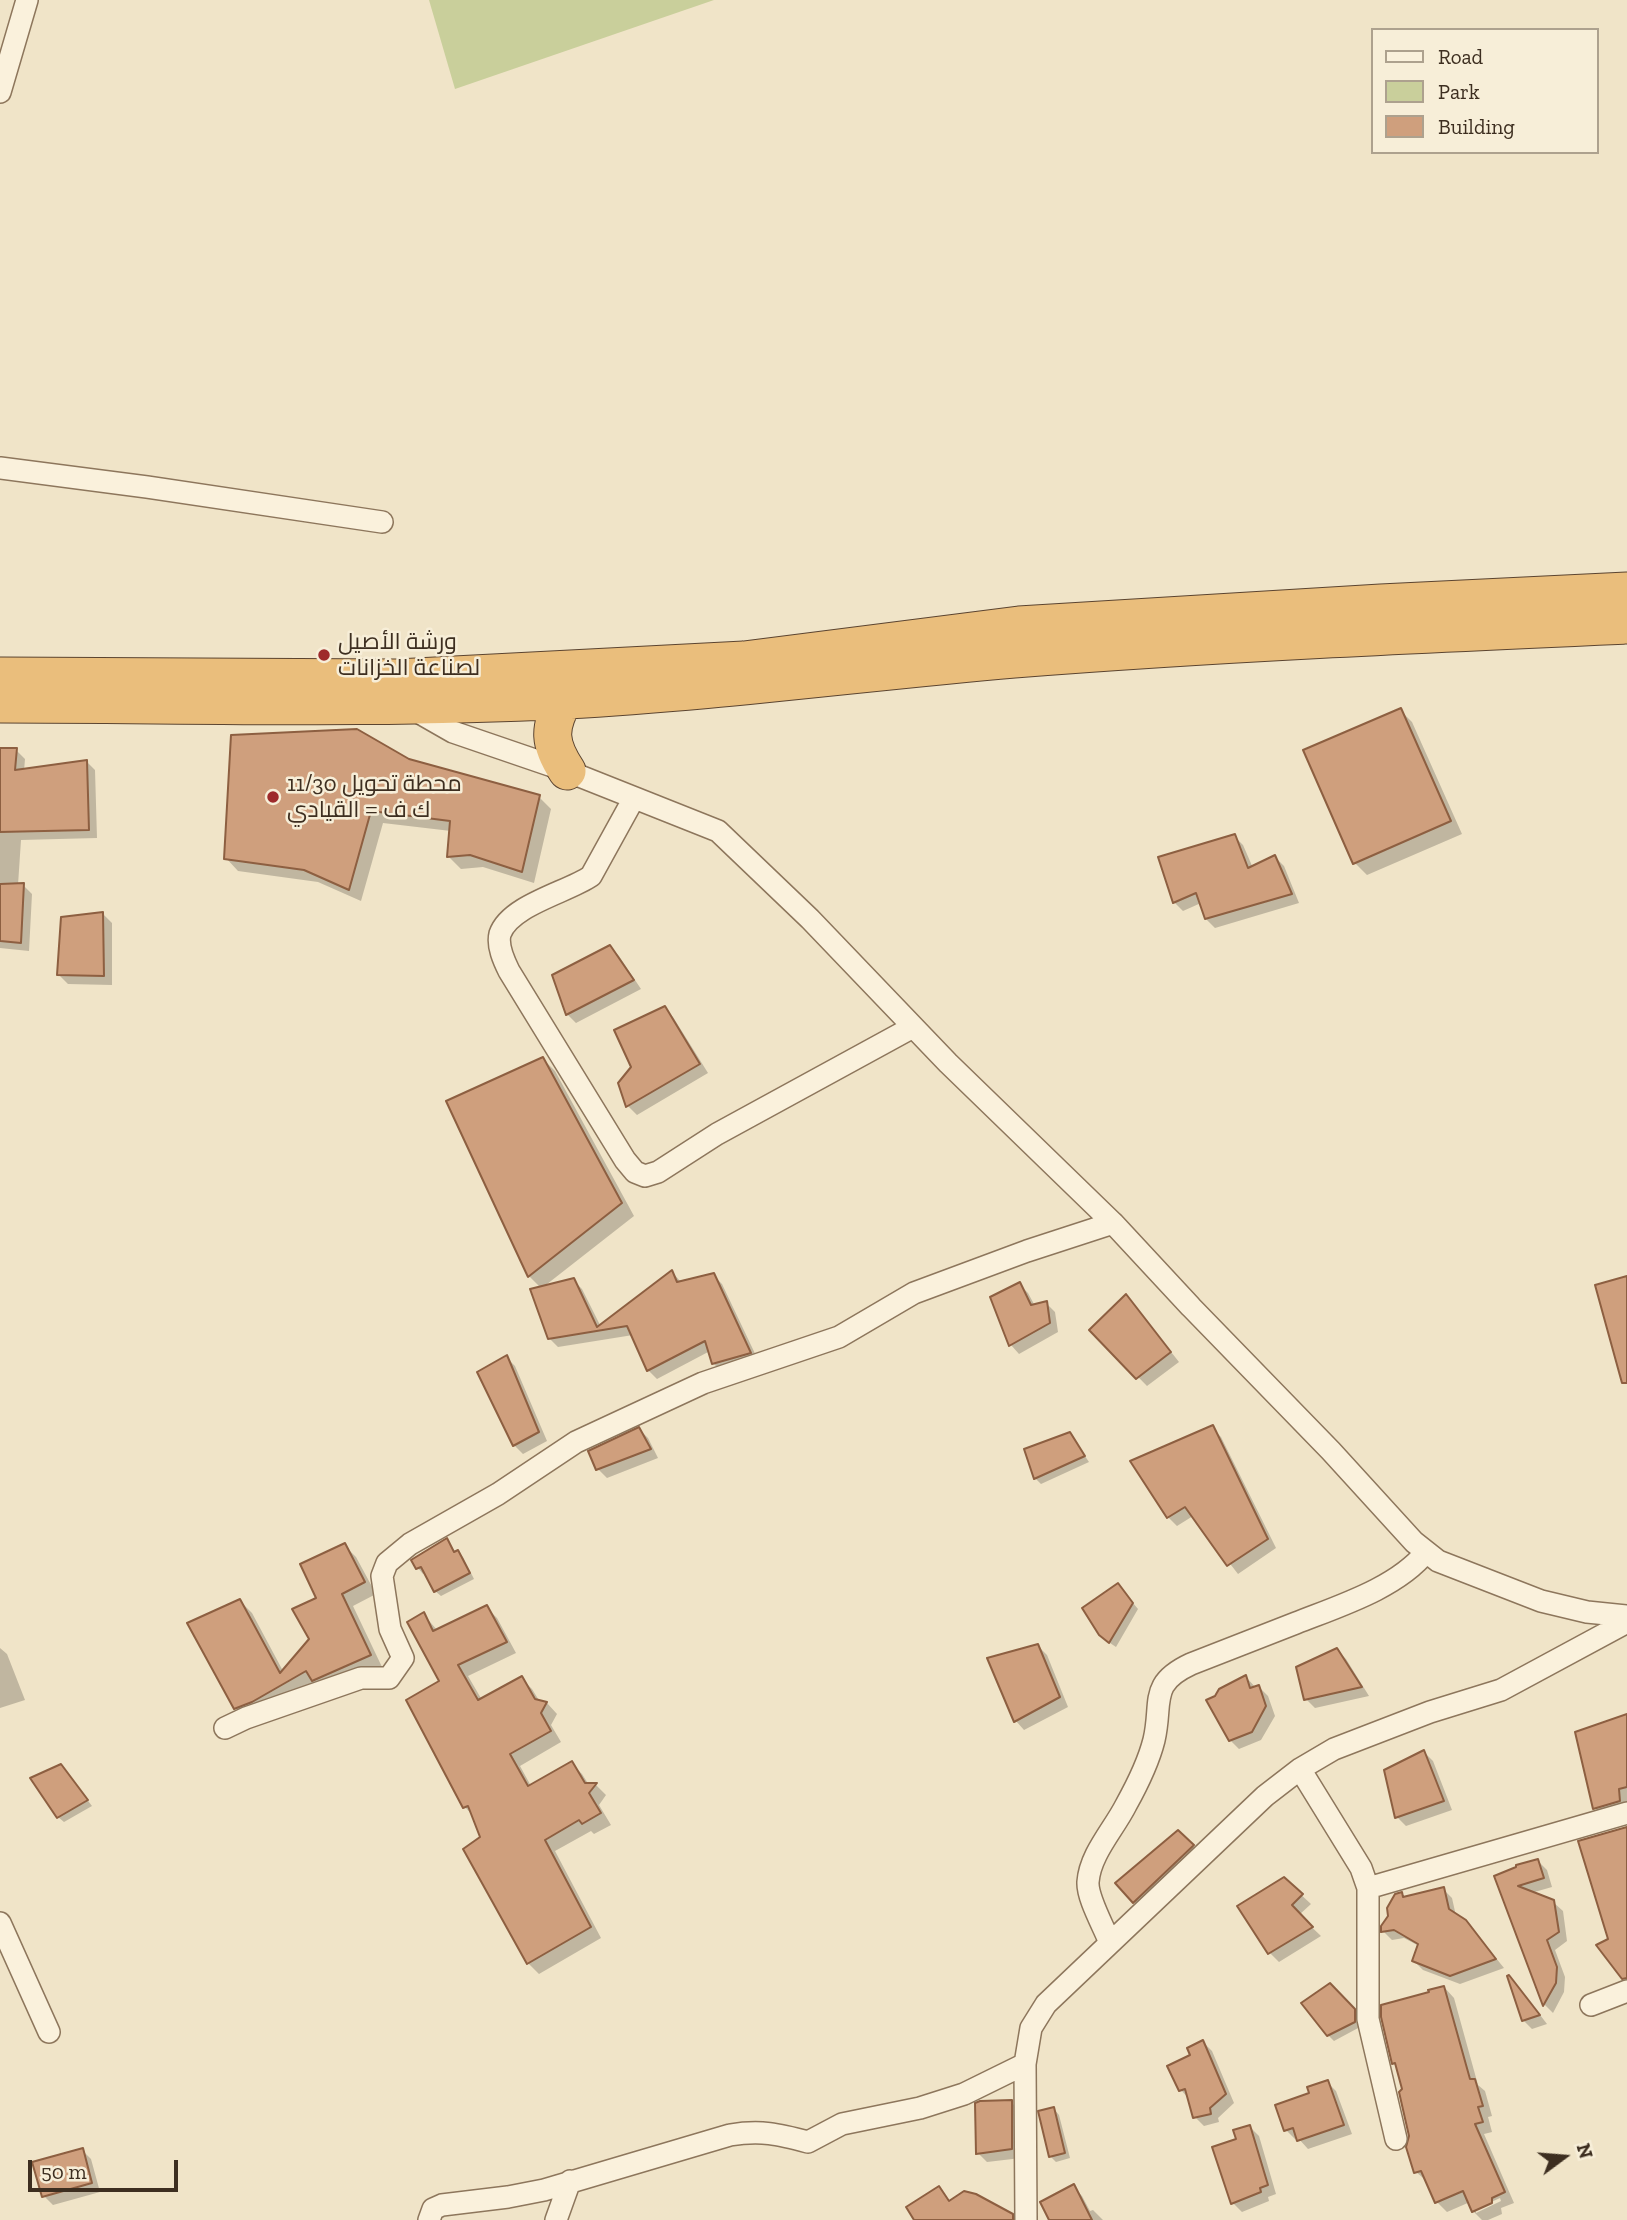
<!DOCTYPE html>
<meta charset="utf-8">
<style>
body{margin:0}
#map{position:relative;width:1627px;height:2220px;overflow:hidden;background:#f0e4c8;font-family:"Zilla Slab",serif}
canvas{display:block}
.legend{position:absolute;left:1371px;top:28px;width:228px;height:126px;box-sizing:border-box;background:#f7eed8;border:2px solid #ada18e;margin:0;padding:9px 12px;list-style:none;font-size:21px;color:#3d2e20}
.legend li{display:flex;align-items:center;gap:14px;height:35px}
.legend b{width:35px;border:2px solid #ada18e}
.north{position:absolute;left:1529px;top:2122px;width:70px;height:70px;-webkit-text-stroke:5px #f7eed8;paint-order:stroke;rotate:74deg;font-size:19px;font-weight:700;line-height:28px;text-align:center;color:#3d2e20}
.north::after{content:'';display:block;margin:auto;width:24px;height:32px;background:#3d2e20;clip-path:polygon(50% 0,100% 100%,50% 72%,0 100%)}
.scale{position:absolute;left:28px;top:2160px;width:150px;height:32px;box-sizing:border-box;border:4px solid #3d2e20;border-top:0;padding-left:9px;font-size:21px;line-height:24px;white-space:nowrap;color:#3d2e20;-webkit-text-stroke:5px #f7eed8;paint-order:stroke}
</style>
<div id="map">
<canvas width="1627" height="2220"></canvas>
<ul class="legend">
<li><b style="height:9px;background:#faf1dc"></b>Road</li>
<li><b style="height:19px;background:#c9cf9b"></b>Park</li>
<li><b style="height:19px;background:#cf9f7d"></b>Building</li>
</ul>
<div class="north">N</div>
<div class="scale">50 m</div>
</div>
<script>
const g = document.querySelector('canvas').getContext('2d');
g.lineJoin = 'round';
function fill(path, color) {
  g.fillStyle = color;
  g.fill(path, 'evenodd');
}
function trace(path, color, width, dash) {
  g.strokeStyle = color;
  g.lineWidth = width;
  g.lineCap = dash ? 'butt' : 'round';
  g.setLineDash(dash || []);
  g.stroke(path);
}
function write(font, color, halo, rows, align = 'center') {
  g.font = font + ' "Zilla Slab",Cairo,serif';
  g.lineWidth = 5;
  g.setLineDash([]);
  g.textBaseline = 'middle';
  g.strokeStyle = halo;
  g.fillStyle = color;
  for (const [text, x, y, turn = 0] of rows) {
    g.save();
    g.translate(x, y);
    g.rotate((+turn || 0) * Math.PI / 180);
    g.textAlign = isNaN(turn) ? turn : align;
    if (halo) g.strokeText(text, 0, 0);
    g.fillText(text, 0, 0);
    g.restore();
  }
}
fill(new Path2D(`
 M429,0H714L455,89Z`), '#c9cf9b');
fill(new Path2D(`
 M1400,710L1412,722L1462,834L1367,875L1355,863Z
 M0,750H16L25,759L24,771L86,761L95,770L97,838L21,840L18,885H23L32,894L29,951L0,948Z
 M409,761L539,797L551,809L534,883L483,867L461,869L449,857L451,831L383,823L361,901L318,882L238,871L226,858Z
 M1234,836L1243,845L1253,868L1275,857L1284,866L1299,903L1215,928L1206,919L1201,903L1183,911L1174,902Z
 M103,914L112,923V985L68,984L59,975Z
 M610,947L619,956L641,989L576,1023L567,1014Z
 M664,1008L673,1017L708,1073L637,1115L628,1106L620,1084L633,1068Z
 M543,1059L555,1071L634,1216L542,1288L573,1280L582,1289L601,1327L672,1272L681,1282L713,1275L722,1284L759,1362L722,1372L713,1363L710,1351L657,1379L648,1370L633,1335L558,1347L549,1338L541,1288L529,1276L448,1101Z
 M1019,1284L1028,1293L1035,1306L1046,1303L1055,1312L1058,1332L1019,1354L1011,1345L992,1298Z
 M1134,1305L1179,1362L1147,1386L1092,1330Z
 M506,1357L515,1366L547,1441L523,1454L514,1445Z
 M1212,1428L1221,1437L1276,1548L1238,1574L1193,1516L1177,1526L1168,1517Z
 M639,1429L648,1438L658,1458L607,1478L598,1469Z
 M1070,1434L1089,1462L1041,1484L1035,1478Z
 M447,1540L456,1553L458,1552L463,1557L474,1579L441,1596L435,1591L426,1572L423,1574L418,1568Z
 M344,1545L356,1557L376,1594L353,1606L382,1667L326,1692L248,1720L236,1708L240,1601L252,1613L283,1671L311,1639L318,1599Z
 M1118,1585L1138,1609L1116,1647L1107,1641Z
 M486,1607L497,1618L516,1653L468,1676L482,1700L521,1678L532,1689L540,1702L547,1703L557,1714L551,1725L561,1742L520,1766L531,1786L571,1763L582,1774L589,1785H596L606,1795L599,1805L611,1825L594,1834L591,1831L555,1851L601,1938L539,1974L528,1963L474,1817L465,1807L442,1682L424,1615L437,1630Z
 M1038,1646L1047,1655L1068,1707L1024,1730L1016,1721Z
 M0,1648L7,1654L25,1700L0,1708Z
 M1337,1650L1346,1659L1369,1696L1315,1708L1306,1699Z
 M1246,1677L1256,1688L1259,1687L1268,1696L1275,1716L1261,1740L1239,1749L1230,1740Z
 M1627,1718V1810L1604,1817L1595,1808Z
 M1424,1752L1433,1761L1452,1810L1406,1826L1397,1817Z
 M66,1772L92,1806L64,1822L58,1817Z
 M1178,1832L1202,1855L1143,1911L1117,1883Z
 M1538,1861L1547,1870L1552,1887L1531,1893L1553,1902L1563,1911L1567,1941L1555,1950L1565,1977L1564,1992L1553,2013L1545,2005L1496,1877Z
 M1284,1879L1311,1904L1299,1915L1321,1936L1279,1962L1270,1953L1239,1907Z
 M1443,1889L1452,1898L1456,1916L1475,1932L1504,1968L1460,1984L1423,1970L1414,1961L1419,1946L1404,1938L1392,1940L1383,1931L1402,1894L1406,1898Z
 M1330,1985L1360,2016V2027L1334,2041L1328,2035Z
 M1518,1986L1547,2024L1532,2029L1523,2020Z
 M1444,1987L1454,1998L1478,2085L1485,2091L1492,2116L1488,2117L1492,2132L1484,2134L1514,2203L1501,2208L1502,2214L1488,2220H1482L1473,2211L1470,2202L1447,2212L1437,2202L1428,2182L1416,2172L1404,2089L1398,2067L1394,2063ZM1500,2198L1501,2201L1476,2213V2209Z
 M1203,2042L1212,2051L1234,2103L1218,2118L1219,2122L1204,2126L1195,2117L1190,2100L1181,2090L1193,2056Z
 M1327,2082L1336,2091L1352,2134L1308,2149L1298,2138L1295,2139L1286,2130L1312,2094Z
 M1011,2102L1020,2111L1021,2158L987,2162L978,2153Z
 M1054,2109L1059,2115L1070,2158L1056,2162L1050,2156Z
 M1250,2127L1259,2136L1276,2194L1268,2197L1269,2201L1242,2212L1233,2203L1238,2140Z
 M82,2150L91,2159L100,2192L53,2205L44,2196Z
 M1074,2187L1082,2196L1090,2211L1093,2210L1103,2220H1051Z`), '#0003');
const building = new Path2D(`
 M1401,708L1451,821L1353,864L1303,750Z
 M357,729L409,759L540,795L522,872L470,855L447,857L450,821L371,811L349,890L304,870L224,859L231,735Z
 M0,748H17L15,770L87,760L89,830L0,832Z
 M1235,834L1248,868L1275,855L1292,894L1205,919L1196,893L1173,903L1158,857Z
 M24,883L21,943L0,941V884Z
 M103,912L104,976L57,975L61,917Z
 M610,945L634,980L566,1015L552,975Z
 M665,1006L700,1064L626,1107L618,1083L631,1067L614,1030Z
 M543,1057L622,1203L528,1277L446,1101Z
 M672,1270L677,1282L714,1273L751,1353L712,1364L705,1341L647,1371L627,1326L548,1339L530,1289L574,1278L597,1327Z
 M1627,1276V1383H1622L1595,1285Z
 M1020,1282L1031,1305L1047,1301L1050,1323L1009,1346L990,1297Z
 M1126,1294L1171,1352L1136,1379L1089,1330Z
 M507,1355L539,1432L513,1446L477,1372Z
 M1213,1425L1268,1539L1227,1566L1185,1507L1167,1518L1130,1461Z
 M639,1427L651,1449L596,1470L588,1451Z
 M1070,1432L1085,1456L1034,1479L1024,1449Z
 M447,1538L454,1552L458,1550L470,1573L434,1592L421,1567L416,1569L411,1560Z
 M345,1543L365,1582L342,1594L371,1655L312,1681L306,1671L252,1702L234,1709L187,1623L240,1599L280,1673L309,1639L292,1609L316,1598L300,1564Z
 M1118,1583L1133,1603L1109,1643L1099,1635L1082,1608Z
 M487,1605L507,1642L458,1665L478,1700L522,1676L535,1699L547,1702L541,1713L551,1731L510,1754L528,1786L572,1761L585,1783H597L589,1793L601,1813L582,1824L579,1820L545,1840L591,1927L527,1964L463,1849L480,1837L468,1806L463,1808L406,1700L439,1681L407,1622L424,1612L433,1631Z
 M1038,1644L1060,1697L1014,1722L987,1658Z
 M1337,1648L1362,1687L1304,1700L1296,1667Z
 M1246,1675L1250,1688L1259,1685L1266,1706L1252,1732L1229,1741L1206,1700L1215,1696L1219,1689Z
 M1627,1714V1787L1619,1789L1620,1801L1593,1809L1575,1732Z
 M1424,1750L1444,1801L1395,1818L1384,1770Z
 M61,1764L88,1800L57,1818L30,1778Z
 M1627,1827V1978L1622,1979L1596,1945L1608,1939L1578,1841Z
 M1178,1830L1194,1845L1133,1903L1115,1883Z
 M1538,1859L1544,1878L1518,1886L1554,1900L1559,1932L1547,1940L1557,1967L1556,1983L1543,2006L1494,1876L1516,1867V1865Z
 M1284,1877L1303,1894L1292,1905L1313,1927L1268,1954L1237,1906Z
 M1444,1887L1449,1909L1466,1920L1496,1959L1450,1976L1412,1961L1418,1944L1394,1930L1381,1932V1926L1388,1916L1387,1908L1395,1894L1402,1892L1403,1897Z
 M1509,1975L1540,2015L1522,2021L1507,1976Z
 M1330,1983L1355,2009V2022L1327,2036L1301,2003Z
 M1444,1986L1470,2079H1475L1483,2106L1478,2107L1483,2122L1475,2124L1505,2192L1492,2198V2203L1472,2212L1463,2191L1435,2203L1421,2171L1414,2173L1406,2147L1409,2136L1399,2092L1402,2089L1395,2063L1392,2064L1381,2017V2005L1429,1992L1428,1990Z
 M1203,2040L1226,2094L1210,2108L1211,2114L1193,2118L1185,2089L1179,2091L1167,2066L1190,2055L1187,2048Z
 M1328,2080L1344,2125L1297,2141L1293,2128L1284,2131L1275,2105L1309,2093L1307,2087Z
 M1012,2100V2149L976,2154L975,2103L980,2101Z
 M1054,2107L1065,2153L1049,2157L1038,2111Z
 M1250,2125L1268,2185L1260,2188L1261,2192L1231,2204L1212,2147L1236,2139L1233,2130Z
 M83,2148L92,2183L42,2197L32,2162Z
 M1074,2184L1092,2220H1049L1040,2202Z
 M939,2186L949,2201L964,2191L976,2194L1013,2214V2220H914L906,2207Z`);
fill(building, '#cf9f7d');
trace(building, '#8d5f41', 2);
const minor = new Path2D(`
 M0,92L27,0
 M0,468L147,487L382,522
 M411,708L453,732L567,771L718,831L810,919L948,1063L1113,1223L1191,1307L1331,1451L1414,1542L1438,1561L1541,1601L1587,1612L1627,1616
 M634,798L591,876C568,892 510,905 500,934C497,946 504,961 509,971L625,1160L635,1172L645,1176L658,1172L717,1134L913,1027
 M225,1728L246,1718L361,1678H389L403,1658L390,1629L382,1576L387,1563L410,1544L498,1494L576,1442L703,1383L839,1337L914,1293L1027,1251L1113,1223
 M1300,1769L1361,1868L1368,1888V2019L1396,2139
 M1368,1888L1627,1813
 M0,1923L49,2032
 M1110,1943C1104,1927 1087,1898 1088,1882C1090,1854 1114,1829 1126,1805C1136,1787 1149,1760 1154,1740C1163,1702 1148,1684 1191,1664C1226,1650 1261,1637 1296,1623C1339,1606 1397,1588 1426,1552
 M1591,2005L1627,1991
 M429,2220L433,2209L442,2205L508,2197L544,2190L730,2135C761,2130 778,2134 808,2142L842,2124L920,2108L964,2094L1025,2064
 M556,2220L570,2181
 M1026,2220L1025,2064L1031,2028L1046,2004L1265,1796L1300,1769L1334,1749L1430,1712L1501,1690L1627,1622`);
const trunk = new Path2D(`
 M0,676L397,678L744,660L1019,625L1381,603L1627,591
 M564,700C548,728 549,744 567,771
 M0,704C188,704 377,710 565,700C715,692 864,672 1014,659C1218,643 1423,634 1627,625`);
trace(minor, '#8d765c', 24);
trace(trunk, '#5b4430', 39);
trace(minor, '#faf1dc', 21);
trace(trunk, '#eabe7c', 37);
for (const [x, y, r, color] of [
 [324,655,7,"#9e2a2b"],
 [273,797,7,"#9e2a2b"]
]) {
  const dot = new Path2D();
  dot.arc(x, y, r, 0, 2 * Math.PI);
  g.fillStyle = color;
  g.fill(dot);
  trace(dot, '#f7eed8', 2.5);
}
write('23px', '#3d2e20', '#f7eed8', [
 ["ورشة الأصيل",338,642],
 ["لصناعة الخزانات",338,668],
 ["محطة تحويل 11/30",287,784],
 ["ك ف = القيادي",287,810]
], 'left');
</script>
